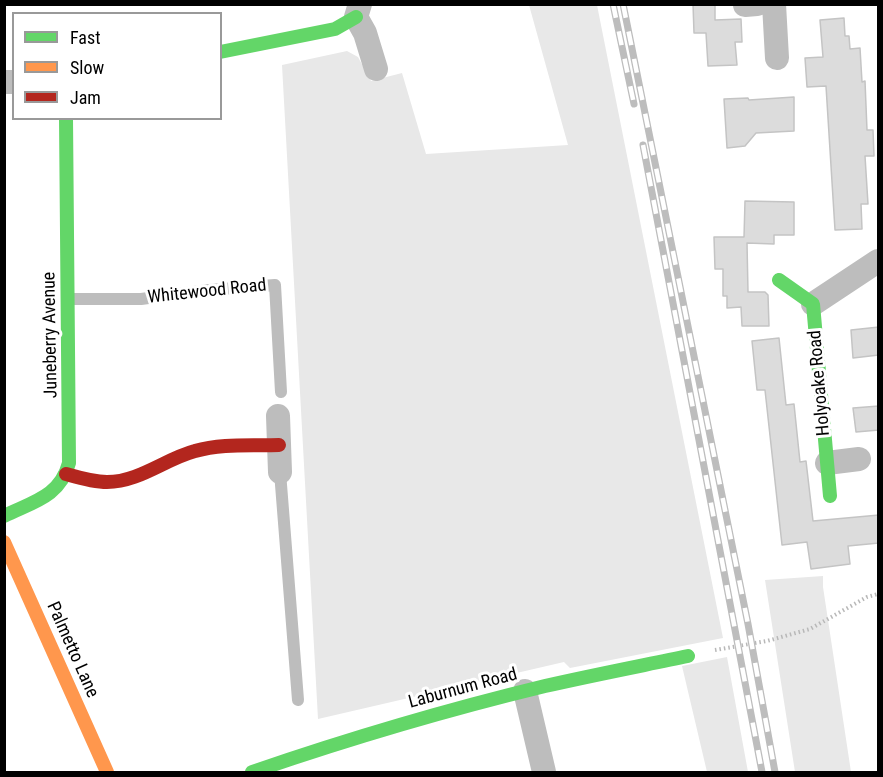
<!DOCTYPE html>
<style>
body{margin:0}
#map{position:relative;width:883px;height:777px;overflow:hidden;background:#fff;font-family:"Roboto Condensed",sans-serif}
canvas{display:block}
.frame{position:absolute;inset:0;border:6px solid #000;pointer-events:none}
.legend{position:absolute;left:12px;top:12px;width:210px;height:108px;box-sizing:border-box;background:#fff;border:2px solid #999;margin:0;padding:8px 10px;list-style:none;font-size:18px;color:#000}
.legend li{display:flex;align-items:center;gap:12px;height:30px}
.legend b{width:30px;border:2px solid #999}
</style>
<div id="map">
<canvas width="883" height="777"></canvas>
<div class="frame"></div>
<ul class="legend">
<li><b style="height:8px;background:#63d668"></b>Fast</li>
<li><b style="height:8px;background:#ff974d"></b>Slow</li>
<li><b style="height:8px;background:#b3261e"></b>Jam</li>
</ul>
</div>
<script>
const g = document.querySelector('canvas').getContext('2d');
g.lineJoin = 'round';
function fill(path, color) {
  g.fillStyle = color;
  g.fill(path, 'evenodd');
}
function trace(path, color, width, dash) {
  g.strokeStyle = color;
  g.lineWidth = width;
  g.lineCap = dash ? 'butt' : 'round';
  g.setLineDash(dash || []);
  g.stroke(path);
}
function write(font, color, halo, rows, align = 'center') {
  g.font = font + ' "Roboto Condensed",sans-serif';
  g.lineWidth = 6;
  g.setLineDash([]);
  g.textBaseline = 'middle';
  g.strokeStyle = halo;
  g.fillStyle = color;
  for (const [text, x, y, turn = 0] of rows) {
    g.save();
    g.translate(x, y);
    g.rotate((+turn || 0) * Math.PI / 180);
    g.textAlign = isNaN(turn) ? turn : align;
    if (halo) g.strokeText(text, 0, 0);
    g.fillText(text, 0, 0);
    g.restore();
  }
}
fill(new Path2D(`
 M529,5H597L723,638L570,668L564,662L318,719L282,65L347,51L358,57L371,81L402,73L426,154L568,145Z
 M823,576V587L851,772H795L765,580Z
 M727,657L748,772H707L682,666Z`), '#e8e8e8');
const building = new Path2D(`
 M693,4H715V20L741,19L742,42H735L737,65L708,66L706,33H694Z
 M844,18L845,36H849L850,49L860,48L862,82L865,81L867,130H873L874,156H865L868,204H861L862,229L835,230L826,86L807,87L805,58L823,57L820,20Z
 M794,97V131L756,133L745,146L727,148L724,99L748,98L749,100Z
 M745,201L794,202V235H774V244L747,243L748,292H765L768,295L769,326H742L741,307L727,308V296H723V269H715L714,237H744Z
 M879,327V355L853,358L851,330Z
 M779,338L786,405L794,404L800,462L806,461L813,521L879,515V543L848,546L850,564L811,569L807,542L782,545L765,390H757L752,341Z
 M879,406V430L856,432L853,408Z`);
fill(building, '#dcdcdc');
trace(building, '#c4c4c4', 1.5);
trace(new Path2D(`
 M715,650L767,641L810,629L867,597L878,594`), '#b8b8b8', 4, [1.5, 3]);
trace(new Path2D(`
 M69,299H141L209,290L275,285L281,392
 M280,472L298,700`), '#bdbdbd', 12);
trace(new Path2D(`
 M360,4L356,17L365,33L376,69
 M774,4L777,58
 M745,5L757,4
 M4,82H14
 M813,304L878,261
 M278,416L280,472
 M827,463L859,459
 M525,691L544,772`), '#bdbdbd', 24);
trace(new Path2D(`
 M220,52L335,29L356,17
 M779,280L813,304L830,496
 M4,516C32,502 60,497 69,463L66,118
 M252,772C348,739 446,710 545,686C593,675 640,666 688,656`), '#63d668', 14);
trace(new Path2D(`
 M4,542L107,772`), '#ff974d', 14);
trace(new Path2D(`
 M66,474C80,478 93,482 107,482C139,482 165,459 195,451C222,443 251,446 279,445`), '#b3261e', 14);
const rail = new Path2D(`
 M613,4L634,104
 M623,4L748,624L775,772
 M643,145L762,772`);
trace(rail, '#bdbdbd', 7);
trace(rail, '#fff', 4.5, [14]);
write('18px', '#000', '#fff', [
 ["Whitewood Road",207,292,-6],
 ["Juneberry Avenue",51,335,-91],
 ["Holyoake Road",820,383,-95],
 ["Palmetto Lane",72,650,66],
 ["Laburnum Road",463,689,-15]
]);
</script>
